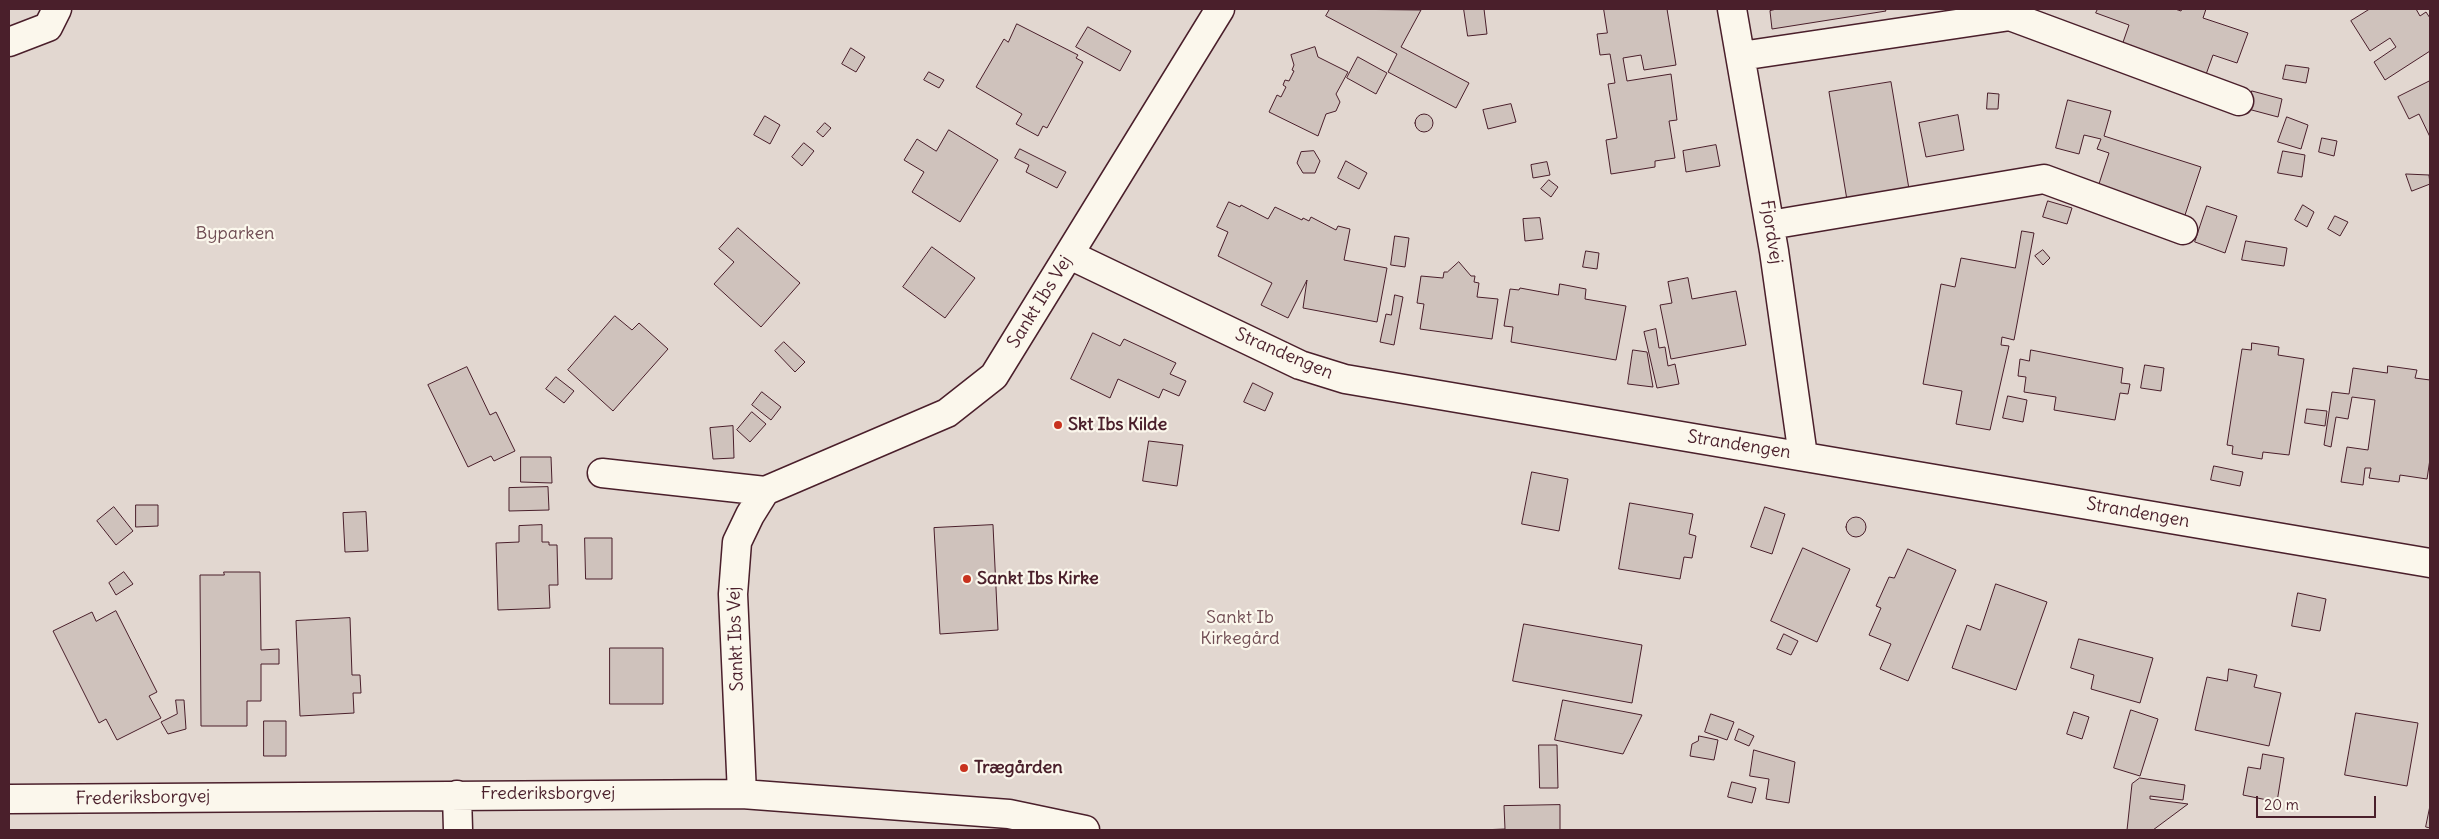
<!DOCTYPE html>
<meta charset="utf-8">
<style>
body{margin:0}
#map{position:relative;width:2439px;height:839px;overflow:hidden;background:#fbf7ec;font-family:Delius,sans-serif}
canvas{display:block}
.frame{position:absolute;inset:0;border:10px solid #4a1f2b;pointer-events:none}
.scale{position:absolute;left:2256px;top:796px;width:120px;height:22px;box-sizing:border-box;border:2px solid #4a1f2b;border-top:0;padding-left:6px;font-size:15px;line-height:18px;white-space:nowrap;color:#4a1f2b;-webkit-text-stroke:4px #fbf7ec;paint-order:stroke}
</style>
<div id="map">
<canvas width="2439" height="839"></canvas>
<div class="frame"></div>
<div class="scale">20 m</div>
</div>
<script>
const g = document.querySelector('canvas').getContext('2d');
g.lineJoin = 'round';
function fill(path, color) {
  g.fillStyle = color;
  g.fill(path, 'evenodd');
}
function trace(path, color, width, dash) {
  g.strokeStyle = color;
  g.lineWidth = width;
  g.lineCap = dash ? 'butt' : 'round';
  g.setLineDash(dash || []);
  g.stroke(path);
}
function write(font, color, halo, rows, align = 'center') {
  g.font = font + ' Delius,sans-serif';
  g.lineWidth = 4.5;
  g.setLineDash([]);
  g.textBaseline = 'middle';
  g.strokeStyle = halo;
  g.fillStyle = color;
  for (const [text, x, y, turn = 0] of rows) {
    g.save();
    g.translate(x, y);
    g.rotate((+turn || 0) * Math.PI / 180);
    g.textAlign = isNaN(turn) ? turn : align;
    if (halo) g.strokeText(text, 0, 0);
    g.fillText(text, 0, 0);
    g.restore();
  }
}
fill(new Path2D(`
 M9,9H2430V830H9Z`), '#e2d7d0');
const building = new Path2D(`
 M1330,9L1421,10L1401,47L1469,83L1456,108L1388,72L1397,54L1326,16Z
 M1464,9H1484L1487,34L1468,36Z
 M1604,9H1667L1676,65L1644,70L1641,55L1623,58L1627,81L1671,74L1677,120L1669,121L1675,158L1655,161V167L1611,174L1606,140L1617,138L1608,84L1615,83L1610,54L1600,55L1597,34L1607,33Z
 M1777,9H1885L1886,11L1772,29L1770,11Z
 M2098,9H2175L2181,11L2182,9H2206L2203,18L2248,33L2237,63L2213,55L2204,80L2120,51L2129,25L2096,13Z
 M2370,9H2416L2420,16L2426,12L2430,18V51L2385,80L2374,62L2396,47L2390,38L2370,51L2351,21Z
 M1017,24L1078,55L1076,58L1083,62L1047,128L1043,126L1038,136L1016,124L1022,114L976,87L1004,39L1008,42Z
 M1088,27L1131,51L1120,71L1076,47Z
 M1315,47L1318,57L1348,72L1336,94L1340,102L1336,111L1326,114L1318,136L1269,112L1277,95L1281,97L1286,87L1283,85L1285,80L1289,81L1294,71L1292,70L1294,65L1291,55Z
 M851,48L865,57L856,72L842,64Z
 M1358,57L1387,73L1376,94L1347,78Z
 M2286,65L2309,68L2306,83L2283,79Z
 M929,72L944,80L939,88L924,80Z
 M2430,81V137L2419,114L2409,119L2398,97Z
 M1891,82L1909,189L1847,200L1829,92Z
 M2252,91L2282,99L2278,117L2248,109Z
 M1988,93L1999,94L1998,109H1987Z
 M2068,100L2111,111L2104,136L2201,167L2184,218L2097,190L2109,153L2097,149L2101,139L2084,135L2079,154L2056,148Z
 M1511,104L1516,122L1488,129L1483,110Z
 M1415 123a9 9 0 1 1 18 0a9 9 0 1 1-18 0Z
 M1958,115L1964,150L1926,157L1919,123Z
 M765,116L780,125L770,144L754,135Z
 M2287,117L2308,125L2301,149L2278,142Z
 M825,123L831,128L823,137L817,132Z
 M949,130L998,160L960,222L912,192L924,172L904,160L917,139L936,151Z
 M2322,138L2337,141L2334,156L2319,152Z
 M804,143L814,151L802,166L792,157Z
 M1716,145L1720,166L1686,172L1683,151Z
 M1020,149L1066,172L1057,188L1026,172L1029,165L1015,158Z
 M1314,151L1320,161L1315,173H1303L1297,163L1301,152Z
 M2283,151L2305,155L2302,177L2278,173Z
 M1346,161L1367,173L1359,189L1338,178Z
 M1547,162L1550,175L1533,178L1531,165Z
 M2406,174L2429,175L2430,184L2412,191Z
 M1549,180L1558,187L1551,197L1541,189Z
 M2048,201L2072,208L2067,224L2043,217Z
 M1229,202L1240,207L1241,205L1268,219L1275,207L1302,220L1303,218L1309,221L1311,217L1336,230L1338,226L1350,229L1344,260L1387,268L1377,322L1303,308L1307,280L1288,318L1261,305L1272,283L1218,256L1228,232L1217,227Z
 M2303,205L2314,212L2307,227L2295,220Z
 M2207,206L2237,216L2225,253L2195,242Z
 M2335,216L2348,222L2340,236L2328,229Z
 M1540,218L1543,239L1525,241L1523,219Z
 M738,228L800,283L761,327L714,284L734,262L719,249Z
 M2022,231L2034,233L2014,340L2002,337L2001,345L2009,346L1990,430L1956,424L1962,391L1923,384L1941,284L1955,287L1961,258L2015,268Z
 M1395,236L1409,238L1405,267L1391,265Z
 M2246,241L2287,248L2284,266L2242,260Z
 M932,247L975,278L945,318L903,287Z
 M2043,250L2050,258L2043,265L2035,256Z
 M1586,251L1599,253L1597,269L1583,267Z
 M1459,262L1471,276H1475L1474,282L1479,283L1477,297L1498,299L1492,339L1420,329L1424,304L1417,303L1421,276L1443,278L1444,272H1447Z
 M1688,278L1692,299L1736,291L1746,345L1671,359L1660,305L1672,303L1668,282Z
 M1560,284L1586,289L1585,299L1626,306L1616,360L1511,342L1513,327L1504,326L1510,289L1519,290L1520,288L1558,295Z
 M1395,295L1403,297L1394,345L1380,342L1386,314L1391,315Z
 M615,316L632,330L639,323L668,349L613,411L568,370Z
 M1656,329L1659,348L1665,347L1668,366L1675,364L1679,384L1657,388L1644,332Z
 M1093,333L1120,346L1124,339L1176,363L1170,374L1186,381L1179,396L1163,389L1159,398L1118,379L1110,398L1071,379Z
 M784,342L805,362L795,372L775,351Z
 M2252,343L2279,347L2278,355L2304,359L2289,455L2263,452L2262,459L2232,454L2233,446L2227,445L2242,349L2251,350Z
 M1633,350L1647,352L1653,387L1628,384Z
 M2031,350L2123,368L2121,383L2130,384L2128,394L2120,393L2115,420L2054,410L2056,397L2024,392L2026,377L2018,376L2020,359L2029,361Z
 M2145,365L2164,368L2161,391L2141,388Z
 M2388,366L2417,370L2415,378L2430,380V459L2427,479L2400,475L2399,482L2369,478L2371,468H2365L2363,485L2341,482L2347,447L2368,450L2375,400L2352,397L2348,419L2336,417L2331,447L2324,445L2332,392L2349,394L2353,368L2387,373Z
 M467,367L490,415L496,412L515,451L494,461L491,456L468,467L428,385Z
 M556,377L574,391L564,403L546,389Z
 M1253,383L1273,393L1265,411L1244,402Z
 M762,392L781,407L771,420L752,405Z
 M2008,396L2027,400L2023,422L2003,418Z
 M2307,409L2327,411L2325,426L2305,423Z
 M752,412L766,424L750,442L737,430Z
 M733,426L734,458L713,459L710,428Z
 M1149,441L1183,445L1177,486L1143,481Z
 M521,457H551L552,483L521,482Z
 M2214,466L2243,472L2240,486L2211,480Z
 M1532,472L1568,479L1559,531L1522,524Z
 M548,487L549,510L509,511V488Z
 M1630,503L1693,514L1689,534L1696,536L1692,558L1684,557L1680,579L1619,569Z
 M136,505H158V526L136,527Z
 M114,507L133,531L116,545L97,521Z
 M1765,507L1785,514L1772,554L1751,547Z
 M366,512L368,551L345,552L343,513Z
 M1846 527a10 10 0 1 1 20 0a10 10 0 1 1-20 0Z
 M542,525V542H549V545H557L558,585H549L550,608L498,610L496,543L519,542V526Z
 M993,525L998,630L940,634L934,528Z
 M585,538H612V579H586Z
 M1803,548L1850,569L1817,642L1771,621Z
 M1908,549L1956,570L1908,681L1880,669L1891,644L1869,635L1881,608L1876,606L1889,577L1894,578Z
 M124,572L133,584L116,595L109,583Z
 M224,572H260L261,650L279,649V664H261V701H247V726H201L200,575H224Z
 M1996,584L2047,602L2016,690L1952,668L1967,625L1980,630Z
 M2298,593L2326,599L2320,631L2292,626Z
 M116,611L157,692L149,696L161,718L117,740L106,719L99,723L53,631L92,612L96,621Z
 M350,618L352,675H360L361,693H353L354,713L300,716L296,621Z
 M1524,624L1642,645L1632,703L1513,681Z
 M1784,634L1798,641L1791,655L1777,649Z
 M2079,639L2153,658L2140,703L2091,689L2094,675L2071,668Z
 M610,648H663V704H610Z
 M2229,669L2257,675L2254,687L2281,693L2269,746L2195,730L2207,677L2227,681Z
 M176,700H184L186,729L168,734L161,722L177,714Z
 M1563,700L1642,715L1623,754L1555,740Z
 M2131,710L2158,719L2140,776L2114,768Z
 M2074,712L2089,717L2082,739L2067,734Z
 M2356,713L2418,723L2407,786L2345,775Z
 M1711,714L1734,722L1727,740L1705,732Z
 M264,721H286V756H264Z
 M1739,729L1754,736L1749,746L1735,740Z
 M1699,736L1718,740L1714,760L1690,756L1692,744L1698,741Z
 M1539,745H1557L1558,788H1540Z
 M1754,750L1795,762L1789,803L1766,799L1769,779L1750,776Z
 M2263,754L2284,758L2277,802L2243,795L2248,767L2260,769Z
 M2140,778L2185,785L2183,800L2150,796V799L2188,804L2153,830H2127L2132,784Z
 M1732,782L1756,788L1752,803L1728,797Z
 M1560,805V830H1480L1505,829L1504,806Z
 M2430,806V828L2426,827Z`);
fill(building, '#cfc2bc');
trace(building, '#4a1f2b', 1);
const minor = new Path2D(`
 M1732,9L1774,251L1803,456
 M9,42L48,27L57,9
 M1741,56L2010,16L2239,101
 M1770,225L2044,179L2183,230
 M1070,255L1300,365L1345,379L2430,563
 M602,473L765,491
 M742,794L733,594L737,542L750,515L765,491L947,413L994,376L1220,9
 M457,795L458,830
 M9,799L742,794L1009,814L1085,830`);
trace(minor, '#4a1f2b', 31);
trace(minor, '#fbf7ec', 28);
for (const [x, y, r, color] of [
 [1058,425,5,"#c8321e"],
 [967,579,5,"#c8321e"],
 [964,768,5,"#c8321e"]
]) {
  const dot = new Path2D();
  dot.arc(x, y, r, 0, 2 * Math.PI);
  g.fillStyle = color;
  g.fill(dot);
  trace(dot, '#fbf7ec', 2);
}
write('18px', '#4a1f2b', '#fbf7ec', [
 ["Fjordvej",1771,232,81],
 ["Sankt Ibs Vej",1040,302,-58],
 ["Strandengen",1284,354,23],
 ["Strandengen",1739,445,9],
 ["Strandengen",2138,513,10],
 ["Sankt Ibs Vej",736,639,-92],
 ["Frederiksborgvej",548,794],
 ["Frederiksborgvej",143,798,-1]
]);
write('18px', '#704d54', '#fbf7ec', [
 ["Byparken",235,234],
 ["Sankt Ib",1240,618],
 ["Kirkegård",1240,639]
]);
write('bold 18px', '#4a1f2b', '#fbf7ec', [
 ["Skt Ibs Kilde",1068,425],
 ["Sankt Ibs Kirke",977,579],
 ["Trægården",974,768]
], 'left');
</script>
